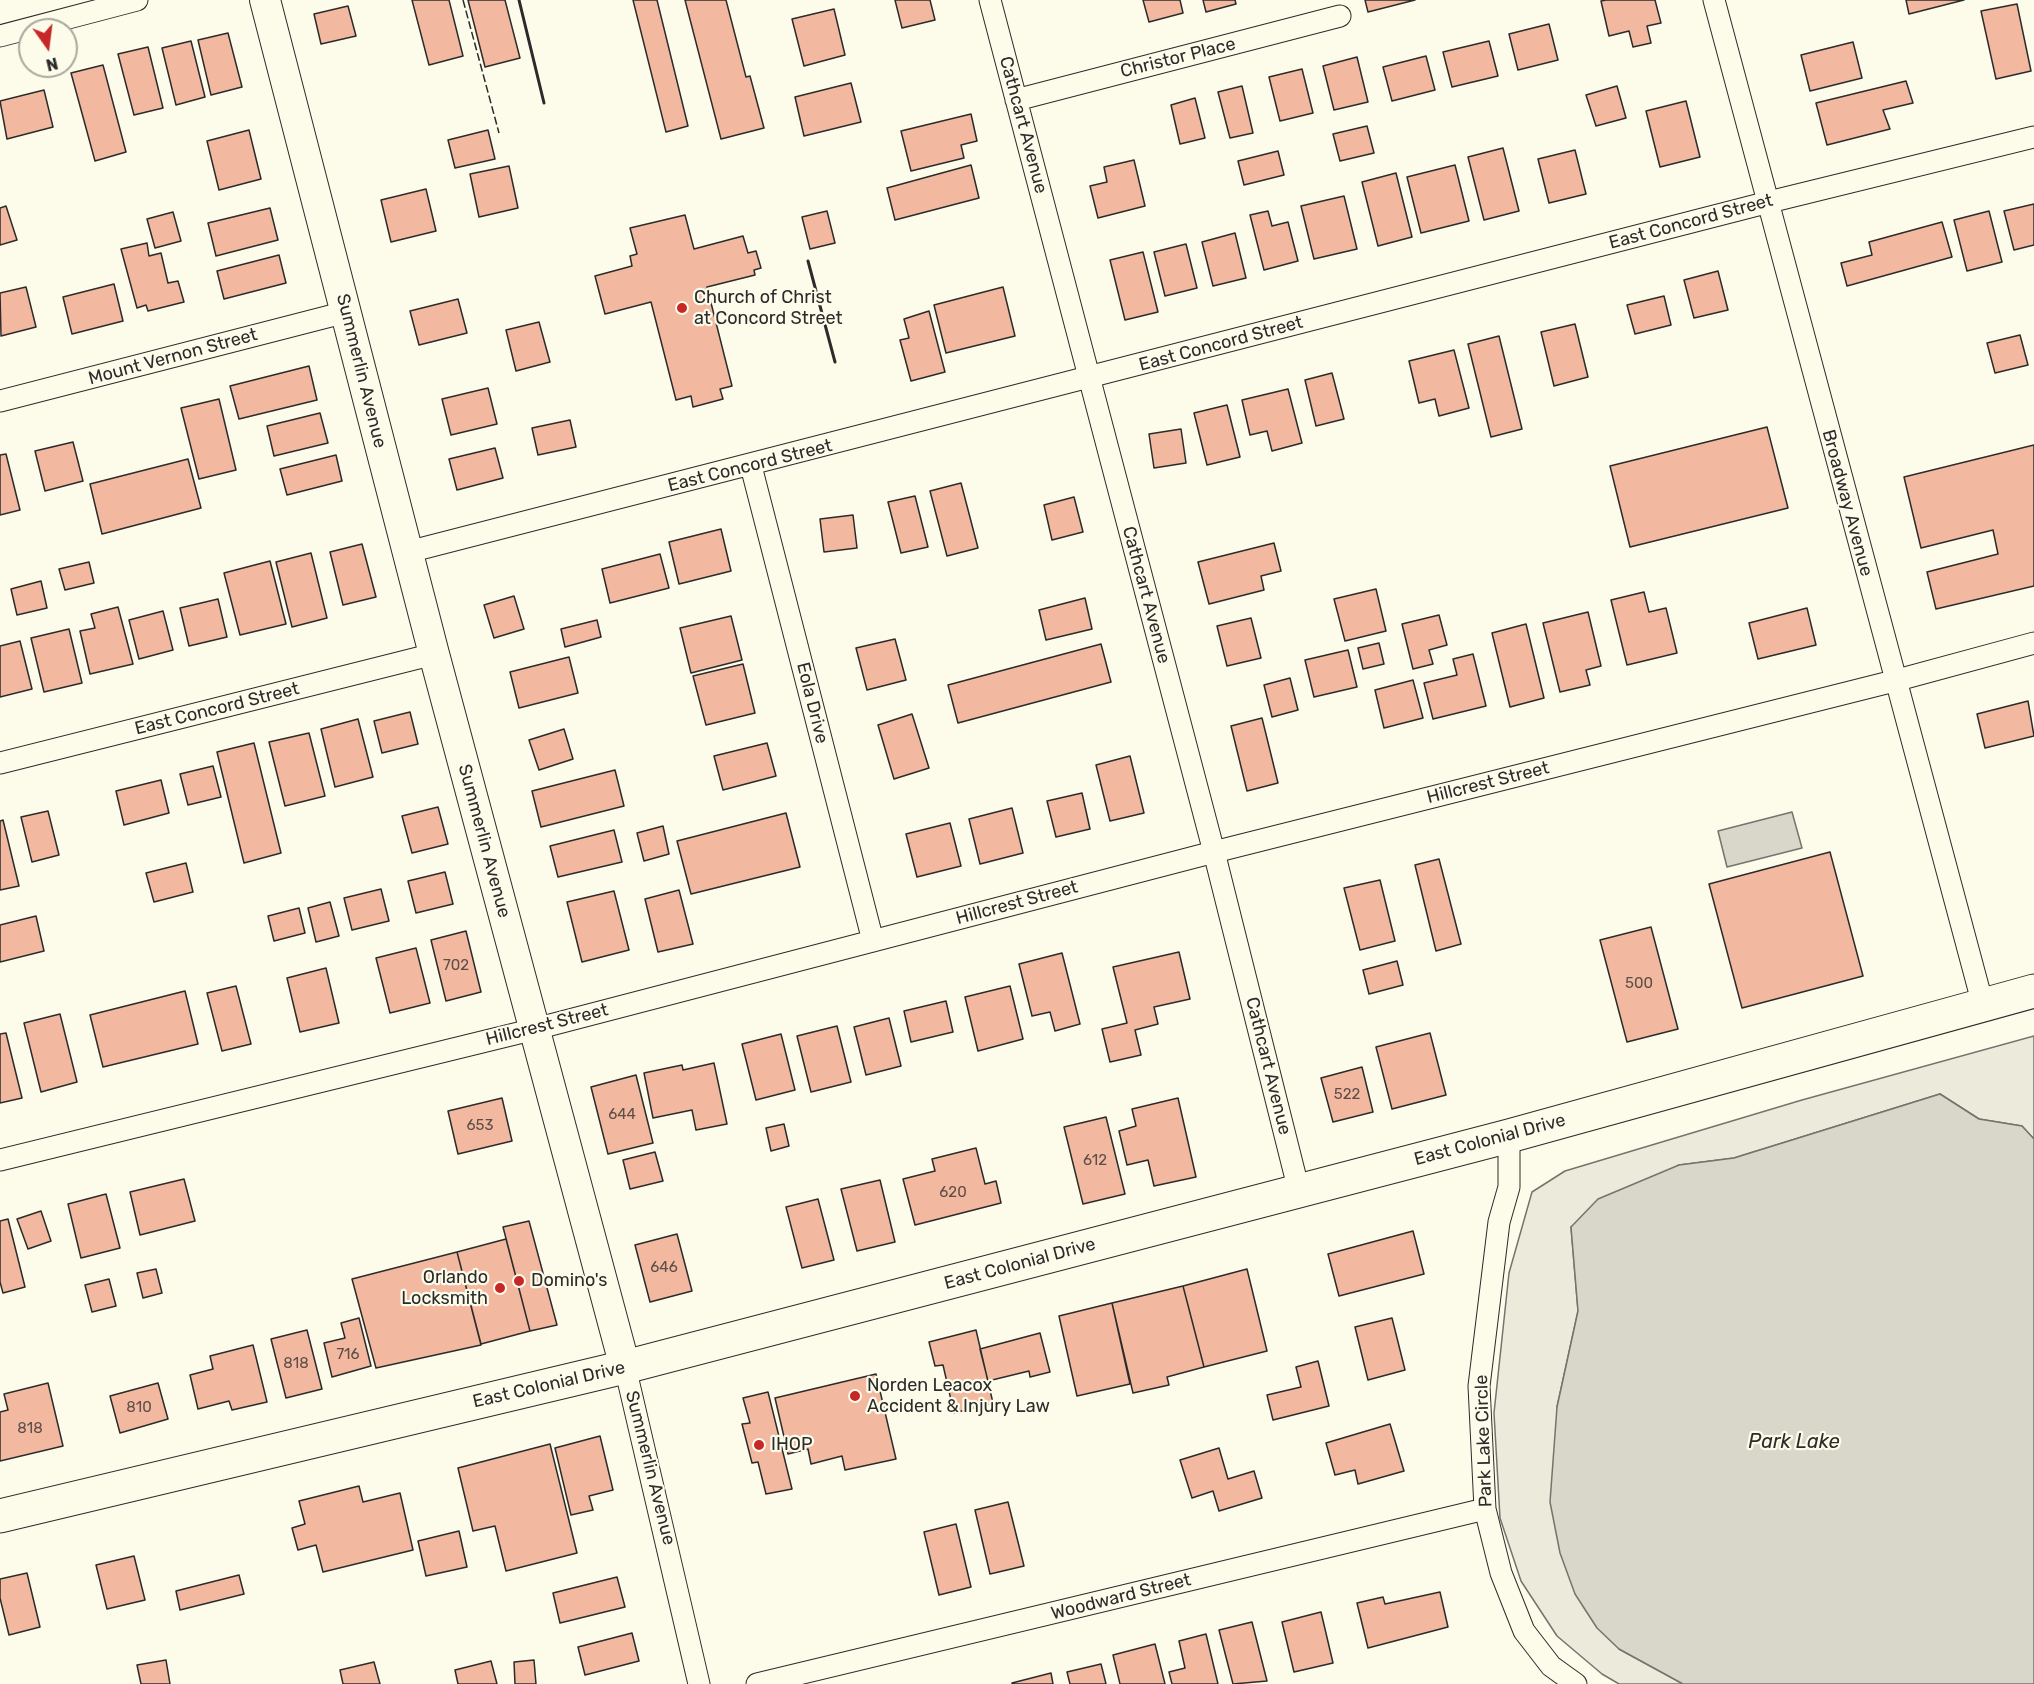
<!DOCTYPE html>
<style>
body{margin:0}
#map{position:relative;width:2034px;height:1684px;overflow:hidden;background:#fdfbea;font-family:Rubik,sans-serif}
canvas{display:block}
.north{position:absolute;left:18px;top:18px;width:60px;height:60px;box-sizing:border-box;background:#fdfbea;border:2px solid #a9a89e;border-radius:50%;rotate:166deg;font-size:16px;font-weight:700;line-height:24px;text-align:center;color:#2b2b2b}
.north::after{content:'';display:block;margin:auto;width:21px;height:27px;background:#c62828;clip-path:polygon(50% 0,100% 100%,50% 72%,0 100%)}
</style>
<div id="map">
<canvas width="2034" height="1684"></canvas>
<div class="north">N</div>
</div>
<script>
const g = document.querySelector('canvas').getContext('2d');
g.lineJoin = 'round';
function fill(path, color) {
  g.fillStyle = color;
  g.fill(path, 'evenodd');
}
function trace(path, color, width, dash) {
  g.strokeStyle = color;
  g.lineWidth = width;
  g.lineCap = dash ? 'butt' : 'round';
  g.setLineDash(dash || []);
  g.stroke(path);
}
function write(font, color, halo, rows, align = 'center') {
  g.font = font + ' Rubik,sans-serif';
  g.lineWidth = 4.5;
  g.setLineDash([]);
  g.textBaseline = 'middle';
  g.strokeStyle = halo;
  g.fillStyle = color;
  for (const [text, x, y, turn = 0] of rows) {
    g.save();
    g.translate(x, y);
    g.rotate((+turn || 0) * Math.PI / 180);
    g.textAlign = isNaN(turn) ? turn : align;
    if (halo) g.strokeText(text, 0, 0);
    g.fillText(text, 0, 0);
    g.restore();
  }
}
const green = new Path2D(`
 M2034,1036V1139L2022,1126L1979,1119L1940,1094L1734,1158L1679,1165L1571,1227L1578,1311L1557,1407L1619,1649L1683,1684H1619L1602,1674L1557,1636L1521,1581L1500,1518L1494,1413L1509,1273L1532,1192L1565,1171L1802,1100Z`);
fill(green, '#ecebdb');
trace(green, '#74746e', 1.5);
const water = new Path2D(`
 M1792,812L1802,848L1727,867L1718,831Z
 M1940,1094L1979,1119L2022,1126L2034,1139V1684H1683L1619,1649L1597,1628L1575,1594L1560,1553L1550,1502L1557,1407L1578,1311L1571,1227L1598,1199L1679,1165L1734,1158Z`);
fill(water, '#d8d7c9');
trace(water, '#74746e', 1.5);
const building = new Path2D(`
 M412,0H449L463,56L429,65Z
 M468,0H505L520,58L485,67Z
 M633,0H657L688,126L666,132Z
 M685,0H726L746,77L750,76L764,128L721,139Z
 M895,0H930L935,20L902,28Z
 M1143,0H1180L1183,13L1149,22Z
 M1203,0H1235L1236,4L1206,12Z
 M1365,0H1415L1368,12Z
 M1606,0H1655L1661,23L1647,26L1651,43L1633,47L1629,31L1609,36L1601,1Z
 M1906,0H1964L1909,14Z
 M2017,4L2031,71L1996,79L1981,11Z
 M348,6L356,36L321,44L314,14Z
 M834,9L845,55L804,66L792,19Z
 M1549,24L1558,60L1518,70L1509,34Z
 M228,33L242,87L211,95L198,40Z
 M191,41L205,97L176,105L162,48Z
 M1489,41L1498,76L1452,87L1443,52Z
 M1853,42L1862,78L1810,91L1801,55Z
 M148,47L163,108L134,115L118,54Z
 M1426,56L1435,90L1392,101L1383,67Z
 M1357,57L1368,102L1334,110L1323,66Z
 M103,65L126,152L95,161L71,73Z
 M1302,69L1313,113L1280,121L1269,77Z
 M1906,81L1913,103L1883,110L1890,129L1827,145L1816,103Z
 M851,83L861,122L804,136L795,97Z
 M1242,86L1253,133L1230,138L1218,92Z
 M1617,86L1626,118L1596,126L1586,95Z
 M44,90L53,127L7,139L0,101Z
 M1195,98L1205,138L1180,144L1171,105Z
 M1686,101L1700,157L1660,167L1646,111Z
 M971,114L977,141L961,145L964,158L911,171L901,131Z
 M1367,126L1374,153L1340,161L1333,134Z
 M249,130L261,179L219,190L207,141Z
 M488,130L495,159L455,168L448,140Z
 M1503,148L1519,211L1484,220L1468,157Z
 M1575,150L1586,194L1549,203L1538,159Z
 M1278,151L1284,175L1244,185L1238,161Z
 M1134,160L1145,206L1098,218L1090,186L1107,182L1104,167Z
 M971,165L979,198L895,220L887,188Z
 M1455,165L1469,221L1421,233L1407,177Z
 M509,166L518,208L479,217L470,174Z
 M1396,173L1412,237L1378,246L1362,182Z
 M426,189L436,231L391,242L381,200Z
 M1344,196L1357,249L1314,259L1301,206Z
 M2034,204V245L2014,250L2004,211Z
 M6,206L17,240L0,245V208Z
 M270,208L278,240L216,256L208,223Z
 M827,211L835,243L810,249L802,217Z
 M1268,211L1272,226L1288,222L1298,261L1264,270L1250,215Z
 M1989,211L2002,262L1967,271L1954,220Z
 M173,212L181,241L155,248L147,219Z
 M685,215L694,249L743,236L748,253L756,251L761,268L754,270L755,275L707,287L732,386L720,389L723,399L693,407L691,396L676,400L651,302L605,314L595,276L632,266L630,256L637,254L630,228Z
 M1942,222L1952,257L1847,286L1841,263L1872,255L1869,242Z
 M1235,233L1246,278L1213,286L1202,242Z
 M147,243L149,256L161,253L168,283L178,281L184,302L148,311L146,305L137,308L121,249Z
 M1186,244L1197,288L1165,296L1154,252Z
 M1143,252L1158,312L1125,320L1110,260Z
 M279,255L286,283L224,299L217,271Z
 M1718,271L1728,310L1694,318L1684,280Z
 M114,284L123,321L72,334L63,297Z
 M26,287L36,327L1,336L0,293Z
 M1003,287L1015,336L946,353L934,305Z
 M1664,296L1671,325L1635,334L1627,305Z
 M458,299L467,333L419,345L410,311Z
 M929,311L945,372L911,381L900,340L909,338L904,319Z
 M539,322L550,362L516,371L506,330Z
 M1575,324L1588,377L1554,386L1541,332Z
 M2020,335L2028,365L1995,373L1987,343Z
 M1499,336L1522,429L1491,437L1468,344Z
 M1454,350L1469,408L1439,416L1435,399L1419,403L1409,361Z
 M309,366L317,400L239,419L230,386Z
 M1332,373L1344,419L1316,426L1305,380Z
 M488,388L497,424L451,435L442,399Z
 M1288,389L1302,443L1272,451L1267,431L1250,435L1242,400Z
 M219,399L236,470L199,479L181,408Z
 M1227,405L1240,457L1207,465L1194,413Z
 M320,413L328,443L274,456L267,426Z
 M570,420L576,447L538,455L532,428Z
 M1767,427L1788,508L1630,547L1610,466Z
 M1181,429L1186,463L1154,468L1149,434Z
 M73,442L83,481L45,491L35,451Z
 M2034,445V586L1936,609L1927,572L1998,554L1993,530L1921,548L1904,477Z
 M495,448L503,478L457,490L449,459Z
 M6,454L20,510L0,515V455Z
 M336,455L342,481L287,495L280,469Z
 M188,459L201,508L102,534L90,484Z
 M961,483L978,548L947,556L930,491Z
 M915,496L928,547L901,553L888,502Z
 M1074,497L1083,532L1052,540L1044,505Z
 M853,515L857,548L824,552L820,519Z
 M721,529L731,571L679,584L669,542Z
 M1274,543L1281,571L1261,576L1264,590L1209,604L1198,562Z
 M362,544L376,597L343,605L330,552Z
 M311,553L327,618L292,627L276,562Z
 M660,554L669,588L610,603L602,569Z
 M270,561L286,624L240,635L224,573Z
 M89,562L94,583L65,590L59,569Z
 M41,581L47,608L17,615L11,589Z
 M1376,589L1386,631L1345,641L1334,599Z
 M1644,592L1649,612L1666,608L1677,653L1627,665L1611,600Z
 M514,596L524,629L494,638L484,605Z
 M1085,598L1092,629L1046,640L1039,610Z
 M218,599L227,637L189,646L180,608Z
 M118,607L133,664L90,674L80,631L95,628L91,614Z
 M1807,608L1816,645L1758,659L1749,623Z
 M163,611L173,650L139,659L129,620Z
 M1588,612L1601,666L1586,670L1590,685L1560,692L1543,623Z
 M1439,615L1447,645L1429,650L1433,664L1413,669L1402,624Z
 M731,616L742,660L691,673L680,628Z
 M1251,618L1261,658L1227,666L1217,626Z
 M597,620L601,637L565,647L561,629Z
 M1526,624L1544,698L1510,707L1492,633Z
 M69,629L82,683L44,692L31,638Z
 M895,639L906,680L867,690L856,648Z
 M20,641L32,689L0,697V646Z
 M1379,643L1384,664L1363,669L1358,648Z
 M1101,644L1111,682L958,723L948,685Z
 M1348,650L1357,687L1314,697L1305,660Z
 M1473,654L1486,706L1433,719L1424,683L1457,675L1453,659Z
 M569,657L578,693L519,708L510,672Z
 M743,664L755,713L706,725L693,676Z
 M1290,678L1298,710L1272,717L1264,685Z
 M1413,680L1423,718L1384,728L1375,690Z
 M2028,701L2034,736L1985,748L1977,714Z
 M410,712L418,744L382,753L374,721Z
 M912,714L929,768L894,779L878,725Z
 M1262,718L1278,783L1247,791L1231,726Z
 M358,719L373,777L335,787L321,729Z
 M564,729L573,759L539,770L529,740Z
 M309,733L325,796L285,806L269,742Z
 M254,743L281,853L244,863L217,752Z
 M767,743L776,776L723,790L714,756Z
 M1130,756L1144,813L1110,821L1096,765Z
 M213,766L221,797L188,805L180,774Z
 M615,770L624,806L541,827L532,791Z
 M161,780L169,813L124,825L116,791Z
 M1082,793L1090,829L1056,837L1047,801Z
 M438,807L448,844L412,853L402,816Z
 M1012,808L1023,853L980,864L969,819Z
 M48,811L59,855L32,862L21,817Z
 M786,813L800,867L691,894L677,841Z
 M3,820L19,886L0,890V821Z
 M950,823L961,866L917,877L906,834Z
 M663,826L669,854L644,861L637,833Z
 M614,830L622,862L558,877L550,846Z
 M1830,852L1863,976L1742,1008L1709,884Z
 M1439,859L1461,944L1436,951L1415,865Z
 M186,863L193,892L154,902L146,873Z
 M445,872L453,904L416,913L408,881Z
 M1380,880L1395,941L1360,950L1344,888Z
 M381,889L389,921L352,930L344,898Z
 M679,890L693,944L658,952L645,899Z
 M614,891L629,950L582,962L567,902Z
 M330,902L339,936L316,942L308,908Z
 M299,908L305,933L274,941L268,916Z
 M36,916L44,951L0,962V925Z
 M1651,927L1678,1029L1627,1042L1600,940Z
 M466,931L481,992L446,1001L431,940Z
 M416,948L430,1003L390,1013L376,958Z
 M1179,952L1190,999L1154,1007L1158,1024L1135,1030L1141,1055L1110,1062L1102,1029L1127,1023L1113,967Z
 M1062,953L1080,1024L1055,1031L1050,1012L1032,1016L1019,964Z
 M1397,961L1403,985L1369,994L1363,970Z
 M326,968L339,1023L300,1032L287,978Z
 M236,986L251,1044L222,1051L207,993Z
 M1010,986L1023,1039L978,1051L965,997Z
 M185,991L198,1044L103,1067L90,1015Z
 M946,1001L953,1032L911,1042L904,1011Z
 M60,1014L77,1082L41,1092L24,1023Z
 M889,1018L901,1066L866,1075L854,1027Z
 M837,1026L851,1082L811,1092L797,1036Z
 M6,1033L22,1098L0,1103V1034Z
 M1430,1033L1446,1095L1392,1109L1376,1047Z
 M781,1034L795,1090L756,1100L742,1044Z
 M714,1063L727,1124L696,1130L692,1110L653,1118L644,1073L682,1065L683,1070Z
 M1362,1067L1373,1112L1333,1122L1321,1078Z
 M636,1075L653,1143L608,1154L591,1087Z
 M502,1098L512,1141L458,1154L448,1111Z
 M1178,1098L1196,1177L1154,1186L1148,1160L1127,1165L1119,1131L1136,1126L1132,1109Z
 M1106,1117L1125,1194L1083,1204L1064,1127Z
 M784,1124L789,1146L771,1151L766,1128Z
 M976,1148L985,1184L996,1181L1001,1203L915,1225L903,1179L935,1171L932,1159Z
 M655,1152L663,1181L630,1189L623,1160Z
 M184,1179L195,1221L140,1235L130,1192Z
 M880,1180L895,1242L857,1251L841,1189Z
 M106,1194L120,1248L81,1258L68,1204Z
 M818,1199L834,1260L802,1268L786,1207Z
 M41,1211L51,1241L28,1249L17,1219Z
 M8,1219L25,1287L3,1293L0,1282V1221Z
 M529,1221L557,1325L530,1331L503,1227Z
 M1413,1231L1424,1274L1339,1296L1328,1254Z
 M677,1234L692,1291L650,1302L635,1245Z
 M506,1239L530,1331L481,1344L457,1252Z
 M457,1252L481,1345L376,1368L352,1279Z
 M156,1269L162,1293L143,1298L137,1273Z
 M1247,1269L1267,1351L1204,1367L1183,1286Z
 M109,1279L116,1306L92,1312L85,1285Z
 M1183,1286L1204,1367L1167,1377L1169,1385L1133,1393L1112,1303Z
 M1112,1303L1130,1384L1077,1396L1059,1316Z
 M359,1318L371,1366L332,1377L324,1343L345,1338L341,1323Z
 M1392,1318L1405,1370L1368,1380L1355,1327Z
 M307,1330L322,1389L286,1398L271,1339Z
 M976,1330L993,1403L954,1413L943,1365L935,1366L929,1342Z
 M1040,1333L1050,1372L1030,1377L1029,1371L988,1381L980,1349Z
 M253,1345L267,1402L232,1410L229,1401L198,1409L190,1375L213,1369L210,1356Z
 M1318,1361L1329,1406L1273,1420L1267,1395L1301,1387L1296,1367Z
 M876,1374L896,1459L845,1470L842,1456L811,1464L808,1449L788,1454L775,1398Z
 M48,1383L63,1446L0,1461V1412L8,1410L4,1394Z
 M158,1383L168,1419L120,1433L110,1396Z
 M768,1392L792,1489L766,1494L758,1462L752,1463L742,1424L750,1423L743,1398Z
 M1390,1424L1404,1471L1358,1484L1355,1470L1335,1475L1326,1443Z
 M600,1436L613,1490L589,1496L593,1510L571,1515L555,1448Z
 M550,1444L577,1553L506,1571L495,1526L473,1531L458,1468Z
 M1219,1448L1228,1479L1254,1471L1262,1498L1219,1511L1213,1491L1192,1498L1180,1460Z
 M359,1486L363,1502L400,1493L413,1550L323,1572L316,1545L298,1550L292,1528L305,1524L299,1501Z
 M1008,1502L1024,1566L990,1574L975,1510Z
 M956,1524L971,1587L939,1595L924,1532Z
 M459,1531L467,1567L426,1576L418,1541Z
 M134,1556L145,1600L107,1609L96,1565Z
 M27,1573L40,1627L9,1635L0,1598V1579Z
 M239,1575L244,1594L180,1610L176,1591Z
 M617,1577L625,1607L560,1623L553,1593Z
 M1440,1592L1448,1627L1368,1648L1357,1603L1383,1597L1385,1604Z
 M1321,1612L1333,1663L1294,1672L1282,1622Z
 M1252,1622L1267,1681L1233,1684L1219,1630Z
 M632,1633L639,1661L585,1675L578,1647Z
 M1206,1634L1218,1684H1172L1169,1672L1185,1668L1179,1641Z
 M1155,1644L1165,1684H1120L1113,1655Z
 M166,1660L170,1684H141L137,1665Z
 M534,1660L536,1684H515L514,1662Z
 M491,1661L497,1684H458L455,1670Z
 M374,1662L380,1684H343L340,1670Z
 M1101,1664L1106,1684H1070L1067,1672Z
 M1051,1673L1053,1684H1012V1683Z`);
fill(building, '#f2b8a0');
trace(building, '#2b2b2b', 1.5);
const street = new Path2D(`
 M990,0L1214,852L1299,1191
 M1714,0L1983,1005
 M0,36L137,0
 M1016,100L1340,16
 M0,401L346,312
 M751,466L873,941
 M408,552L1769,202L2034,137
 M0,763L434,654
 M1509,1136V1187L1499,1222L1479,1386L1485,1509L1501,1573L1524,1631L1551,1666L1576,1684
 M0,1160L535,1029L1214,852L1894,681L2034,643
 M625,1367L699,1684
 M757,1684L1485,1509`);
const secondary = new Path2D(`
 M265,0L434,654L625,1367`);
const highway = new Path2D(`
 M0,1516L625,1367L1509,1136L2034,991`);
trace(street, '#2b2b2b', 23);
trace(secondary, '#2b2b2b', 32);
trace(highway, '#2b2b2b', 35);
trace(street, '#fdfbea', 21);
trace(secondary, '#fdfbea', 30);
trace(highway, '#fdfbea', 33);
trace(new Path2D(`
 M463,0L499,133`), '#2b2b2b', 1.5, [8, 3]);
trace(new Path2D(`
 M519,0L544,103
 M808,261L835,362`), '#2b2b2b', 3);
for (const [x, y, r, color] of [
 [682,308,6,"#c62828"],
 [519,1281,6,"#c62828"],
 [500,1288,6,"#c62828"],
 [855,1396,6,"#c62828"],
 [759,1445,6,"#c62828"]
]) {
  const dot = new Path2D();
  dot.arc(x, y, r, 0, 2 * Math.PI);
  g.fillStyle = color;
  g.fill(dot);
  trace(dot, '#fdfbea', 2);
}
write('15px', '#5d4e48', null, [
 ["702",456,966],
 ["500",1639,984],
 ["522",1347,1095],
 ["644",622,1115],
 ["653",480,1126],
 ["612",1095,1161],
 ["620",953,1193],
 ["646",664,1268],
 ["716",348,1355],
 ["818",296,1364],
 ["810",139,1408],
 ["818",30,1429]
]);
write('18px', '#2b2b2b', '#fdfbea', [
 ["Christor Place",1178,58,-14],
 ["Cathcart Avenue",1023,125,75],
 ["East Concord Street",1691,222,-15],
 ["East Concord Street",1221,344,-15],
 ["Mount Vernon Street",173,357,-15],
 ["Summerlin Avenue",361,371,76],
 ["East Concord Street",750,466,-14],
 ["Broadway Avenue",1847,503,75],
 ["Cathcart Avenue",1146,595,75],
 ["Eola Drive",812,703,76],
 ["East Concord Street",217,709,-14],
 ["Hillcrest Street",1488,783,-14],
 ["Summerlin Avenue",484,841,75],
 ["Hillcrest Street",1017,903,-15],
 ["Hillcrest Street",547,1025,-14],
 ["Cathcart Avenue",1268,1066,76],
 ["East Colonial Drive",1490,1140,-15],
 ["East Colonial Drive",1020,1264,-15],
 ["East Colonial Drive",549,1385,-13],
 ["Park Lake Circle",1484,1441,-92],
 ["Summerlin Avenue",650,1468,76],
 ["Woodward Street",1121,1597,-14]
]);
write('18px', '#2b2b2b', '#fdfbea', [
 ["Church of Christ",694,298],
 ["at Concord Street",694,319],
 ["Orlando",488,1278,"right"],
 ["Locksmith",488,1299,"right"],
 ["Domino's",531,1281],
 ["Norden Leacox",867,1386],
 ["Accident & Injury Law",867,1407],
 ["IHOP",771,1445]
], 'left');
write('italic 20px', '#2b2b2b', '#fdfbea', [
 ["Park Lake",1794,1442]
]);
</script>
